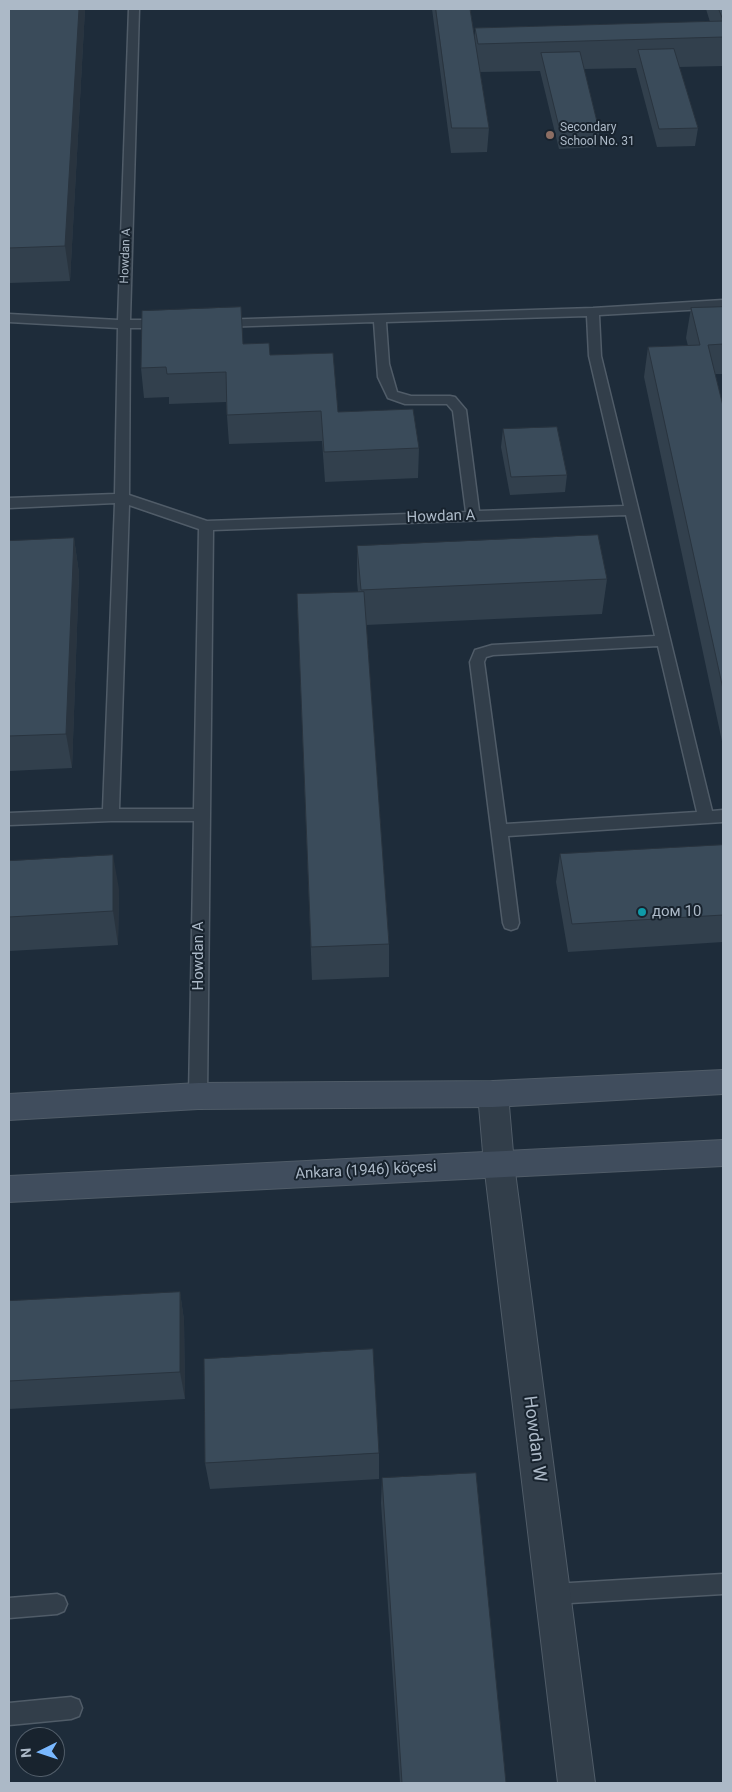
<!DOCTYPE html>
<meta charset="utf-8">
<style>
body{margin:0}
#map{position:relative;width:732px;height:1792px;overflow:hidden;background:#1e2c3a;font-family:Roboto,sans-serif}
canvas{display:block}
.frame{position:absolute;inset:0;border:10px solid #acb9c7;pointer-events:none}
.north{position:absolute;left:15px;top:1727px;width:50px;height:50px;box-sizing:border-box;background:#18232e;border:1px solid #535f6b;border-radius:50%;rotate:266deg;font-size:14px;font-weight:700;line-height:20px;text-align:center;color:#acb9c7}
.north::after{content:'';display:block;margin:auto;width:18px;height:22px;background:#79b8ff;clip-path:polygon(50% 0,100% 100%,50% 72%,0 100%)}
</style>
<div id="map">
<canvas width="732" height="1792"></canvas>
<div class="frame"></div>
<div class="north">N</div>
</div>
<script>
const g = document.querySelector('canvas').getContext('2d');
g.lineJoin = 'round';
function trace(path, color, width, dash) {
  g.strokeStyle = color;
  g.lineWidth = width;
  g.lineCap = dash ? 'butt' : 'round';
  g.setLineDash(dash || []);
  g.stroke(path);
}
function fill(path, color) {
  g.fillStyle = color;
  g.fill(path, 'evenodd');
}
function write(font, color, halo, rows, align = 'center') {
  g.font = font + ' Roboto,sans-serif';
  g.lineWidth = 4;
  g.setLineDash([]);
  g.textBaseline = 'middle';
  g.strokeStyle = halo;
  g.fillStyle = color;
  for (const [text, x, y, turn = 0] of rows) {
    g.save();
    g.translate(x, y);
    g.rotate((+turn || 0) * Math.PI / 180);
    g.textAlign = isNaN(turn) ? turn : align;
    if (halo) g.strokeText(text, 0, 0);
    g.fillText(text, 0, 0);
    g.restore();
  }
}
const lane = new Path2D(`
 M129,9H139L130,320H164L170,324L164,328H130L129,495L207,521L466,512L453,411L447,404H405L388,398L378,377L374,322L221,327L217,326L215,323L217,320L593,308L723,300V308L599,315L601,356L712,811L723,810V822L508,836L519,923L517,928L511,930L505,928L503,923L470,662L475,650L492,645L655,636L626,515L213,530L207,1096L204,1101L198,1103L192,1101L189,1096L194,821H111L9,825V813L103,809L115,503L9,508V498L115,494L118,328L9,322V314L118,320ZM587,316L589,356L624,506L479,511L466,410L455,397L450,396H411L397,392L389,364L386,322ZM129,505L199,529L194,809H119ZM658,646L697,812L506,824L484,662L486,657L493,655Z
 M723,1574V1594L553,1604L546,1601L543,1594L546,1587L553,1584Z
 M57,1594L64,1597L67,1604L64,1611L57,1614L9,1618V1598Z
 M71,1697L79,1700L82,1708L79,1716L71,1719L9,1725V1703Z`);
const street = new Path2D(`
 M493,1081L503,1085L508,1094L514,1164L595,1783H558L484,1164L478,1094L483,1085Z`);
const secondary = new Path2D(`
 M723,1070V1094L493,1107L198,1109L9,1120V1094L198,1083L493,1081Z
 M723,1140V1166L9,1202V1176Z`);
trace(lane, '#505c68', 3);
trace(street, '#505c68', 2);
trace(secondary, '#505c68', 2);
fill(lane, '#323e4a');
fill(street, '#323e4a');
fill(secondary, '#404d5d');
fill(new Path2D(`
 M9,9H85L70,281L9,283Z
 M432,9H470L475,39V28L710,22L706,9H723V66L679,67L698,128L695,146L657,147L636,68L584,69L599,130L597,147L559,149L540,71L480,72L489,128L487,152L451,153Z
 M723,307V374H715L723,406V746L644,377L648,347L688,346L686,338L691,308Z
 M243,344L270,355L338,412L419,448L418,478L325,482L322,441L229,444L226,402L169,404V397L144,398L141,368Z
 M503,429L567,475L565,492L510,495L501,447Z
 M74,538L79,573L72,768L9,771V541Z
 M357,546L607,579L602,614L366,625L389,944V977L312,980L297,594L358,592L357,582Z
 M723,845V942L568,952L556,882L560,854Z
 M9,861L119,889L118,945L9,951Z
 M180,1292L184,1320L185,1399L9,1409V1301Z
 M379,1453V1479L210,1489L205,1463Z
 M382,1478L506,1783H400L381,1503Z`), '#32404d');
fill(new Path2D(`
 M79,9H85L70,281L65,246Z
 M74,538L79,573L72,768L66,734Z
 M113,855L119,889L118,945L113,911Z
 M180,1292L184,1320L185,1399L180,1372Z`), '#29343f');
const building = new Path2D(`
 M9,9H79L65,246L9,248Z
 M436,9H470L489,128H452Z
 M719,9H723V37L478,44L475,28L723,21Z
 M674,49L698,128L659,129L638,50Z
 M580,52L599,130L560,131L541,53Z
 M241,307L243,344L269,343L270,355L333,353L338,412L413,409L419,448L324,452L321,411L227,415L226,372L167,374L166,367L141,368L142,311Z
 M723,307V344L708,345L723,406V689L648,347L700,345L691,308Z
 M557,427L567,475L511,477L503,429Z
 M598,535L607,579L361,590L357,546Z
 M74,538L66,734L9,736V541Z
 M364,592L389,944L311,947L297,594Z
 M723,845V915L572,924L560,854Z
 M113,855V911L9,917V861Z
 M180,1292V1372L9,1381V1301Z
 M373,1349L379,1453L205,1463L204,1359Z
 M476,1473L506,1783H402L382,1478Z`);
fill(building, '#3a4b5a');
trace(building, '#29343f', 1);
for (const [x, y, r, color] of [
 [550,135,5,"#8d6e63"],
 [642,912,5,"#0f9aa8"]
]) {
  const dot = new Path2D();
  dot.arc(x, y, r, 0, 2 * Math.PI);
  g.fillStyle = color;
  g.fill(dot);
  trace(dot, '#18232e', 2);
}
write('12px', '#acb9c7', '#18232e', [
 ["Secondary",560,128],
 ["School No. 31",560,142]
], 'left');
write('12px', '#acb9c7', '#18232e', [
 ["Howdan A",126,256,-88]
]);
write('15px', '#acb9c7', '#18232e', [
 ["Howdan A",441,517,-2],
 ["Howdan A",199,956,-90],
 ["Ankara (1946) köçesi",366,1171,-3]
]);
write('15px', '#acb9c7', '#18232e', [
 ["дом 10",652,912]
], 'left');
write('18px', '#acb9c7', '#18232e', [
 ["Howdan W",534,1439,83]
]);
</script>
